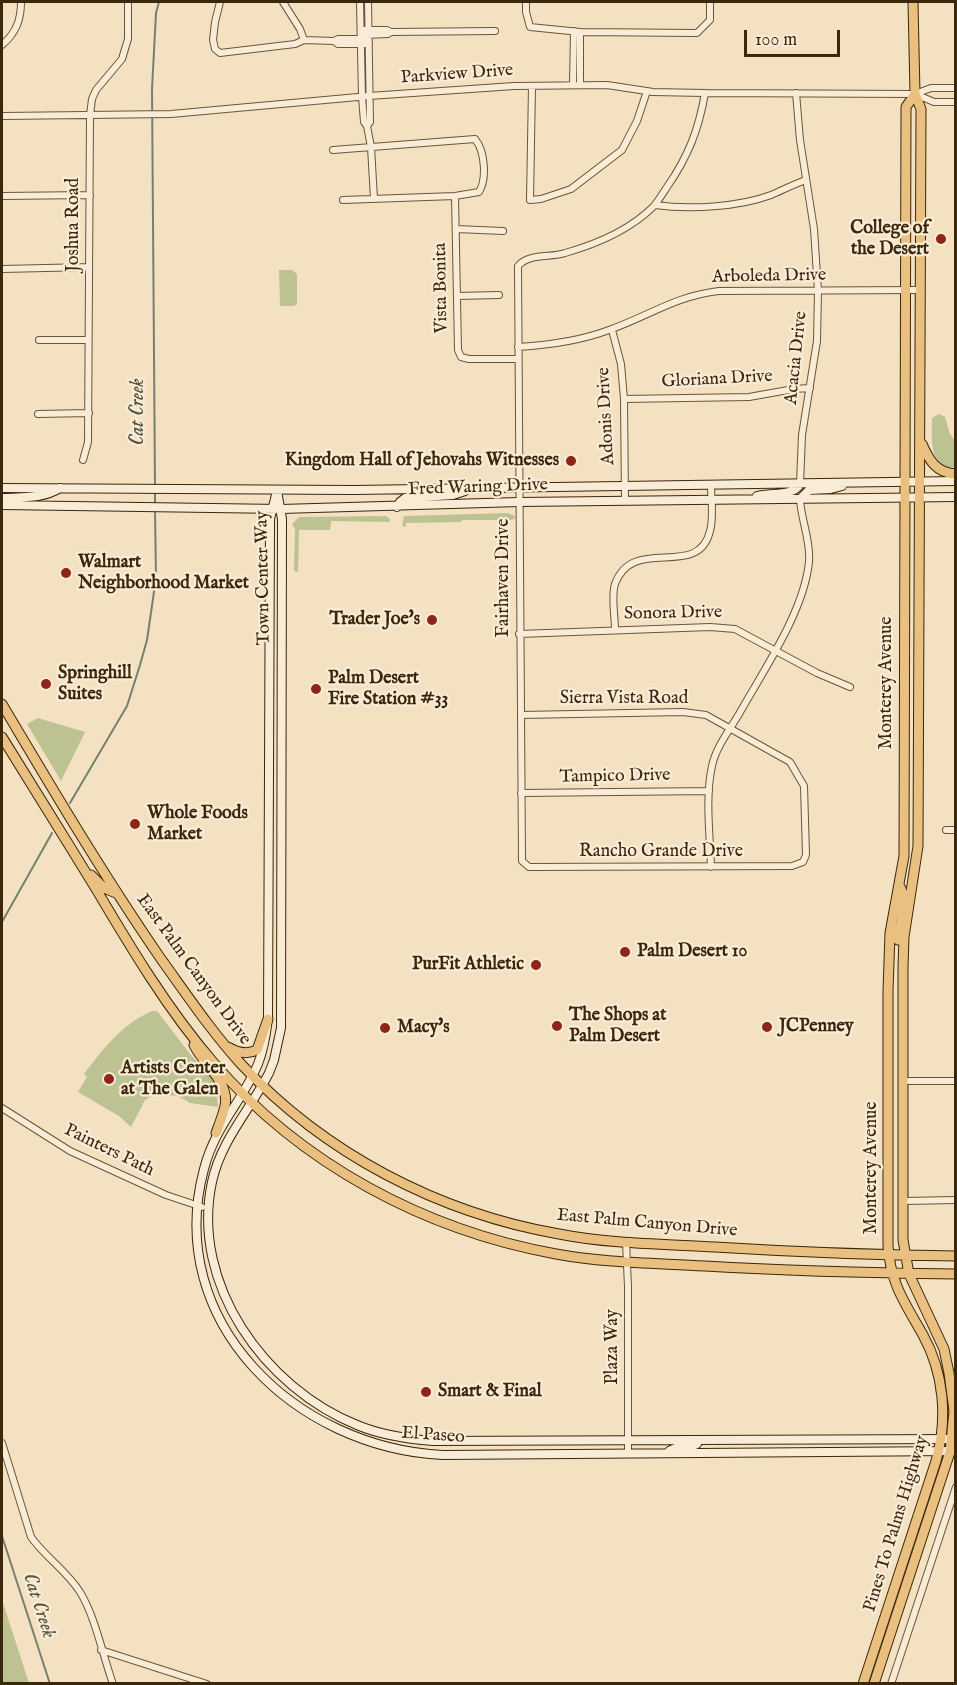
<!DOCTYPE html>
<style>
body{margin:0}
#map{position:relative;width:957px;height:1685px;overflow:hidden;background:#f4e1c1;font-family:"IM FELL English",serif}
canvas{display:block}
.frame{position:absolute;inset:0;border:3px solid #3b270b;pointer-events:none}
.scale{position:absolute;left:744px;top:30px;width:96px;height:27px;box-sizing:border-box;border:3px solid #3b270b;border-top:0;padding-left:8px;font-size:18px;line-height:21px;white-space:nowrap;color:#3b270b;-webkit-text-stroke:4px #f8ecd7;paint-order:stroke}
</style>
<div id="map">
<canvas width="957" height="1685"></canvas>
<div class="frame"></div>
<div class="scale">100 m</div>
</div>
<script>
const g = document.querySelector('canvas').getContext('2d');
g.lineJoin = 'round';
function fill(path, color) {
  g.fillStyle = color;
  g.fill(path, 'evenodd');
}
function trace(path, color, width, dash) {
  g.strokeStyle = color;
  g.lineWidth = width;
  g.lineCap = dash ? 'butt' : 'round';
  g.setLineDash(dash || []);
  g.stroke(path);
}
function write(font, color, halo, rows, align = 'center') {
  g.font = font + ' "IM FELL English",serif';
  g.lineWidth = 4.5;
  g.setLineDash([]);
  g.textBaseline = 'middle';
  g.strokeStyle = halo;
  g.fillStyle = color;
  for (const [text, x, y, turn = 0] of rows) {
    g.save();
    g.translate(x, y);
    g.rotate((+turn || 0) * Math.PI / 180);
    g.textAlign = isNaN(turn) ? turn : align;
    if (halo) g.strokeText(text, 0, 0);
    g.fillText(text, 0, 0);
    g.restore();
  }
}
fill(new Path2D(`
 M279,270H292L297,274V304L294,306H280Z
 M939,414L945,417L950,434L955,441V468C928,467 932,438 932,418Z
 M508,513L515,516V518L512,520H462L461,522L406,523V527L402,526L404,516Z
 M386,516L390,519V522L331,521L330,530H299L298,572L294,571L295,529L292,524L299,517Z
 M38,718L85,732L61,781L27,724Z
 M152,1011H157L190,1054L216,1083L218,1107L190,1103L178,1096L156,1094L145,1100L131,1127L119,1116L78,1092L87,1077L84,1074C103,1049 122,1024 152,1011Z
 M2,1600L29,1683H2Z`), '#bdc292');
trace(new Path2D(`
 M155,486L152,89L156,13L159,2
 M155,492V504
 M70,803L127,706L140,665L147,640L156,578L155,510
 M2,922L52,833
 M2,1536L50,1684`), '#758170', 2);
const street = new Path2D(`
 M220,2L215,22L213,40L215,49L220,53L295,44L304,40L334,41L338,44H369
 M283,2L300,29L304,40
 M360,2L362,97L364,122L367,126L371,147L374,199
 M526,2V12L530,27L580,32L697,33L710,20V2
 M361,30H387L391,32L495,31
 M580,32V85
 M366,35L388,34L391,32
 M334,41L338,39H363
 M2,45C16,33 21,20 21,2
 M573,85L574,31
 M532,86L530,200L541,199L571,189L622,150L637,121L647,91
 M796,93L800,140L814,229L818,291L817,341L802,435L800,484
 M915,94L931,88H956
 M2,116L171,114L369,96L514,86L607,85L653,92L705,93L915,94L934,102H956
 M367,126L370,122L368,2
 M333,150L475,139C485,151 487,179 479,192L455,196L343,200
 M2,196L90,195
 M455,196L458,350L461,357L469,359H518
 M655,205C689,210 739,207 771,195C783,190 794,184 806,180
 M456,229L503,231
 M2,269L89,267
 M457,296L499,295
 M612,330L621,364L624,399L625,501
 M39,340H88
 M518,347C550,345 580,341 609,330C649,316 675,296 719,291L921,290
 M624,399L749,397L794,389L810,388
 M38,414L89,413
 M83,460L88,442L90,115L92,99L96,90L122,59L128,39V2
 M615,630C615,616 611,596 615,584C633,534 698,581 710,531C714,517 711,499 711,485
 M519,634L710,627L735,629L817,673L850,687
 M521,715L683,712L706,715L790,762L804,786L806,855L803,862L792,866L529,867L522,861L518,266C529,253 550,258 565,253C597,244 631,229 654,206C659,200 663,193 667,187C688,157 699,129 705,93
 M521,793L709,791
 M946,830H956
 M711,867C710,834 705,798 712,766C716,747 729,731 739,714C763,671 804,612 809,562C811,541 801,520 800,499
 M904,1081H956
 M2,1108L70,1151L166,1195L202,1207
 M904,1201L956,1200
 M626,1242L628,1287V1453
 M2,1443L31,1537C45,1557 67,1571 80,1592C95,1616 103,1656 113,1684
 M101,1650L207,1684
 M891,1684L956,1487`);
const secondary = new Path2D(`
 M2,488L354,490L956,481
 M277,491L270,519L268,1019C266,1035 264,1049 258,1064C242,1102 215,1126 204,1169C163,1322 296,1448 443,1455L956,1451
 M277,491L282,519L281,1028L274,1060L269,1073C250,1110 221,1140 212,1182C190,1284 265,1388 357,1425C381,1435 407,1439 433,1441L956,1439
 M757,496C771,492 793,497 800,484
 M2,498C22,497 43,499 60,488
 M800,499L809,490L831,489L842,486
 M2,505L281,509L519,502L956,497
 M397,507L400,502L405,498L453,495L465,491
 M667,1453C676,1444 688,1450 697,1444V1441`);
const primary = new Path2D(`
 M922,444C929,460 936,473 956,474
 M2,704C53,790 104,876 161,959C187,995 211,1031 241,1064C325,1154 439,1213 559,1234C610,1244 663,1244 715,1247C795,1252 875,1255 956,1256
 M2,737C33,787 65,838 96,889C131,948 168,1010 213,1062C301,1164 424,1230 556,1254C605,1263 655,1263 705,1266C788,1271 872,1273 956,1274
 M91,875L104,888L116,893
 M898,940C900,923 909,900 899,885
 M194,1045C204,1066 230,1082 225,1106C223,1115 219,1125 216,1133
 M228,1047C238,1053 247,1055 257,1050L268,1019
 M863,1684L936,1461C948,1419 944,1373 923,1335C905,1303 890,1283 888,1245V991L890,933L904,856L906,107L915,94
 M874,1684L950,1452L954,1411L949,1373L944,1349L909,1274L903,1240V967L904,937L918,846L921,109L915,94L913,2`);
trace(street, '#695638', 8);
trace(secondary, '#3b270b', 10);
trace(primary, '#3b270b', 11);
trace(street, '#f8ecd7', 6);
trace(secondary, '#f8ecd7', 8);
trace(primary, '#eac080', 9);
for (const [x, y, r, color] of [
 [941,239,6,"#8f2418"],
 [571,461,6,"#8f2418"],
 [66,573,6,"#8f2418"],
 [432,620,6,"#8f2418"],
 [46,684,6,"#8f2418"],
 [316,689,6,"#8f2418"],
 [135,824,6,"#8f2418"],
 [625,952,6,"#8f2418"],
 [536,965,6,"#8f2418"],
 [557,1026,6,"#8f2418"],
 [767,1027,6,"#8f2418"],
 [385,1028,6,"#8f2418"],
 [109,1079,6,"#8f2418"],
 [426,1392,6,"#8f2418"]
]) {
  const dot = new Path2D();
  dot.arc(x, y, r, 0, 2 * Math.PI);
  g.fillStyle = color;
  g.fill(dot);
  trace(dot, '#f8ecd7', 2);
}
write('18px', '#3b270b', '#f8ecd7', [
 ["Parkview Drive",457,75,-4],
 ["Joshua Road",74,225,-90],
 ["Arboleda Drive",769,277,-1],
 ["Vista Bonita",442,288,-91],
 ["Acacia Drive",797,358,-84],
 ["Gloriana Drive",717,380,-3],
 ["Adonis Drive",607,416,-93],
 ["Fred Waring Drive",478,488,-2],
 ["Town Center Way",264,578,-91],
 ["Fairhaven Drive",504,578,-90],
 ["Sonora Drive",673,614,-1],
 ["Monterey Avenue",887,683,-90],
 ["Sierra Vista Road",624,699],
 ["Tampico Drive",615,777,-1],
 ["Rancho Grande Drive",661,852],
 ["East Palm Canyon Drive",193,970,54],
 ["Painters Path",109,1151,26],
 ["Monterey Avenue",872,1168,-90],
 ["East Palm Canyon Drive",647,1224,5],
 ["Plaza Way",613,1347,-90],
 ["El Paseo",433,1436,4],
 ["Pines To Palms Highway",897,1524,-73]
]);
write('bold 18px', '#3b270b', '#f8ecd7', [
 ["College of",929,229,"right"],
 ["the Desert",929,250,"right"],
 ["Kingdom Hall of Jehovahs Witnesses",559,461,"right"],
 ["Walmart",78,563],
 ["Neighborhood Market",78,584],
 ["Trader Joe's",420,620,"right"],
 ["Springhill",58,674],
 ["Suites",58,695],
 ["Palm Desert",328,679],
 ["Fire Station #33",328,700],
 ["Whole Foods",147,814],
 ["Market",147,835],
 ["Palm Desert 10",637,952],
 ["PurFit Athletic",524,965,"right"],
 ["The Shops at",569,1016],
 ["Palm Desert",569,1037],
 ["JCPenney",779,1027],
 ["Macy's",397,1028],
 ["Artists Center",121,1069],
 ["at The Galen",121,1090],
 ["Smart & Final",438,1392]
], 'left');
write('italic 20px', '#58543e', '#f8ecd7', [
 ["Cat Creek",139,412,-90],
 ["Cat Creek",38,1606,72]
]);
</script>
